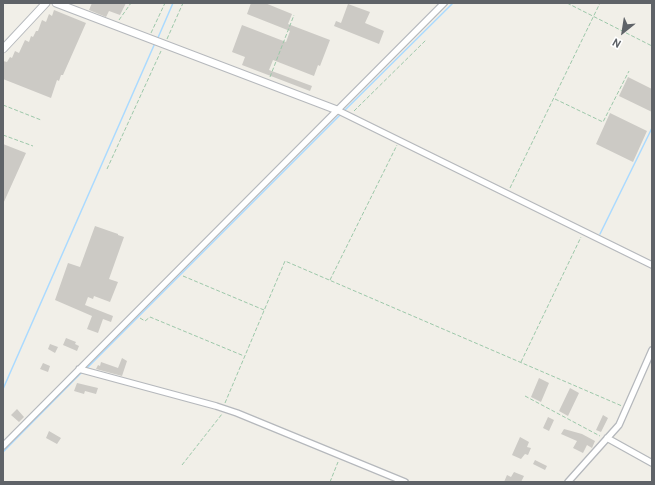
<!DOCTYPE html>
<style>
body{margin:0}
#map{position:relative;width:655px;height:485px;overflow:hidden;background:#f1efe8;font-family:Overpass,sans-serif}
canvas{display:block}
.frame{position:absolute;inset:0;border:4px solid #5f6368;pointer-events:none}
.north{position:absolute;left:603px;top:12px;width:40px;height:40px;-webkit-text-stroke:3px #fff;paint-order:stroke;rotate:210deg;font-size:11px;font-weight:700;line-height:16px;text-align:center;color:#5f6368}
.north::after{content:'';display:block;margin:auto;width:14px;height:18px;background:#5f6368;clip-path:polygon(50% 0,100% 100%,50% 72%,0 100%)}
</style>
<div id="map">
<canvas width="655" height="485"></canvas>
<div class="frame"></div>
<div class="north">N</div>
</div>
<script>
const g = document.querySelector('canvas').getContext('2d');
g.lineJoin = 'round';
function trace(path, color, width, dash) {
  g.strokeStyle = color;
  g.lineWidth = width;
  g.lineCap = dash ? 'butt' : 'round';
  g.setLineDash(dash || []);
  g.stroke(path);
}
function fill(path, color) {
  g.fillStyle = color;
  g.fill(path, 'evenodd');
}
trace(new Path2D(`
 M157,40L173,3
 M345,110L453,3
 M600,234L652,128
 M86,369L340,115
 M3,389L155,43
 M3,452L83,371`), '#aadaff', 1.5);
fill(new Path2D(`
 M92,3H126L120,15L109,11L106,17L89,10Z
 M251,3H265L292,14L288,24L330,40L320,66L318,65L314,76L273,60L269,70L312,86L310,91L242,65L245,57L232,52L242,25L286,42L290,31L247,14Z
 M348,4L370,12L365,23L384,31L379,44L334,26L336,21L341,23Z
 M54,10L86,23L63,75H61L59,81L57,80L51,98L3,79V61L7,62L10,57L12,58L15,51L19,53L25,40L29,42L31,36L33,37L36,31H38L42,20L46,22L49,14L52,16Z
 M628,77L652,89V112L619,96Z
 M610,113L647,131L633,162L596,144Z
 M3,144L26,153L3,204Z
 M95,226L118,234V235L124,237L109,279L118,282L110,302L94,296L93,299L88,297L85,305L113,316L111,322L103,319L98,333L87,329L92,316L55,300L68,263L80,267Z
 M66,338L76,342L75,344L79,346L77,351L63,345Z
 M50,344L58,347L55,353L48,349Z
 M122,358L127,361L122,376L96,369L98,365L100,366L101,362L118,368Z
 M43,363L50,366L48,372L40,369Z
 M539,378L549,383L541,402L531,397Z
 M77,383L98,388L96,394L85,391L84,394L74,391Z
 M570,388L579,393L568,416L559,411Z
 M17,409L24,417L19,422L11,415Z
 M603,415L608,418L601,432L596,430Z
 M548,417L554,420L549,431L543,428Z
 M564,429L582,434L595,441L592,448L587,445L583,453L573,448L577,441L561,434Z
 M49,431L61,438L57,444L46,438Z
 M520,437L529,442L527,447L531,448L528,455L525,454L521,459L512,455Z
 M535,460L547,466L545,470L533,464Z
 M514,472L524,476L521,482H504L507,475L511,477Z`), '#cccac5');
const minor = new Path2D(`
 M337,110L652,265
 M79,369L216,406L237,413L405,482
 M607,438L652,463
 M3,446L444,3
 M568,482L619,425L652,350`);
const tertiary = new Path2D(`
 M56,3L337,110
 M3,49L46,3`);
trace(minor, '#b5b8bc', 8);
trace(tertiary, '#b5b8bc', 9);
trace(new Path2D(`
 M567,3L652,46
 M119,20L131,3
 M151,33L165,3
 M167,39L183,3
 M270,77L294,15
 M555,99L603,122L629,71
 M3,105L41,120
 M354,111L426,40
 M3,135L33,146
 M107,169L161,51
 M510,188L600,3
 M183,276L264,310
 M330,280L397,145
 M140,318L145,321L150,317L244,356
 M521,362L581,237
 M525,396L600,436
 M225,403L285,261L622,406
 M182,465L222,414
 M330,482L338,462`), '#9cc7a9', 1, [4, 2]);
trace(minor, '#fff', 5.5);
trace(tertiary, '#fff', 7);
</script>
